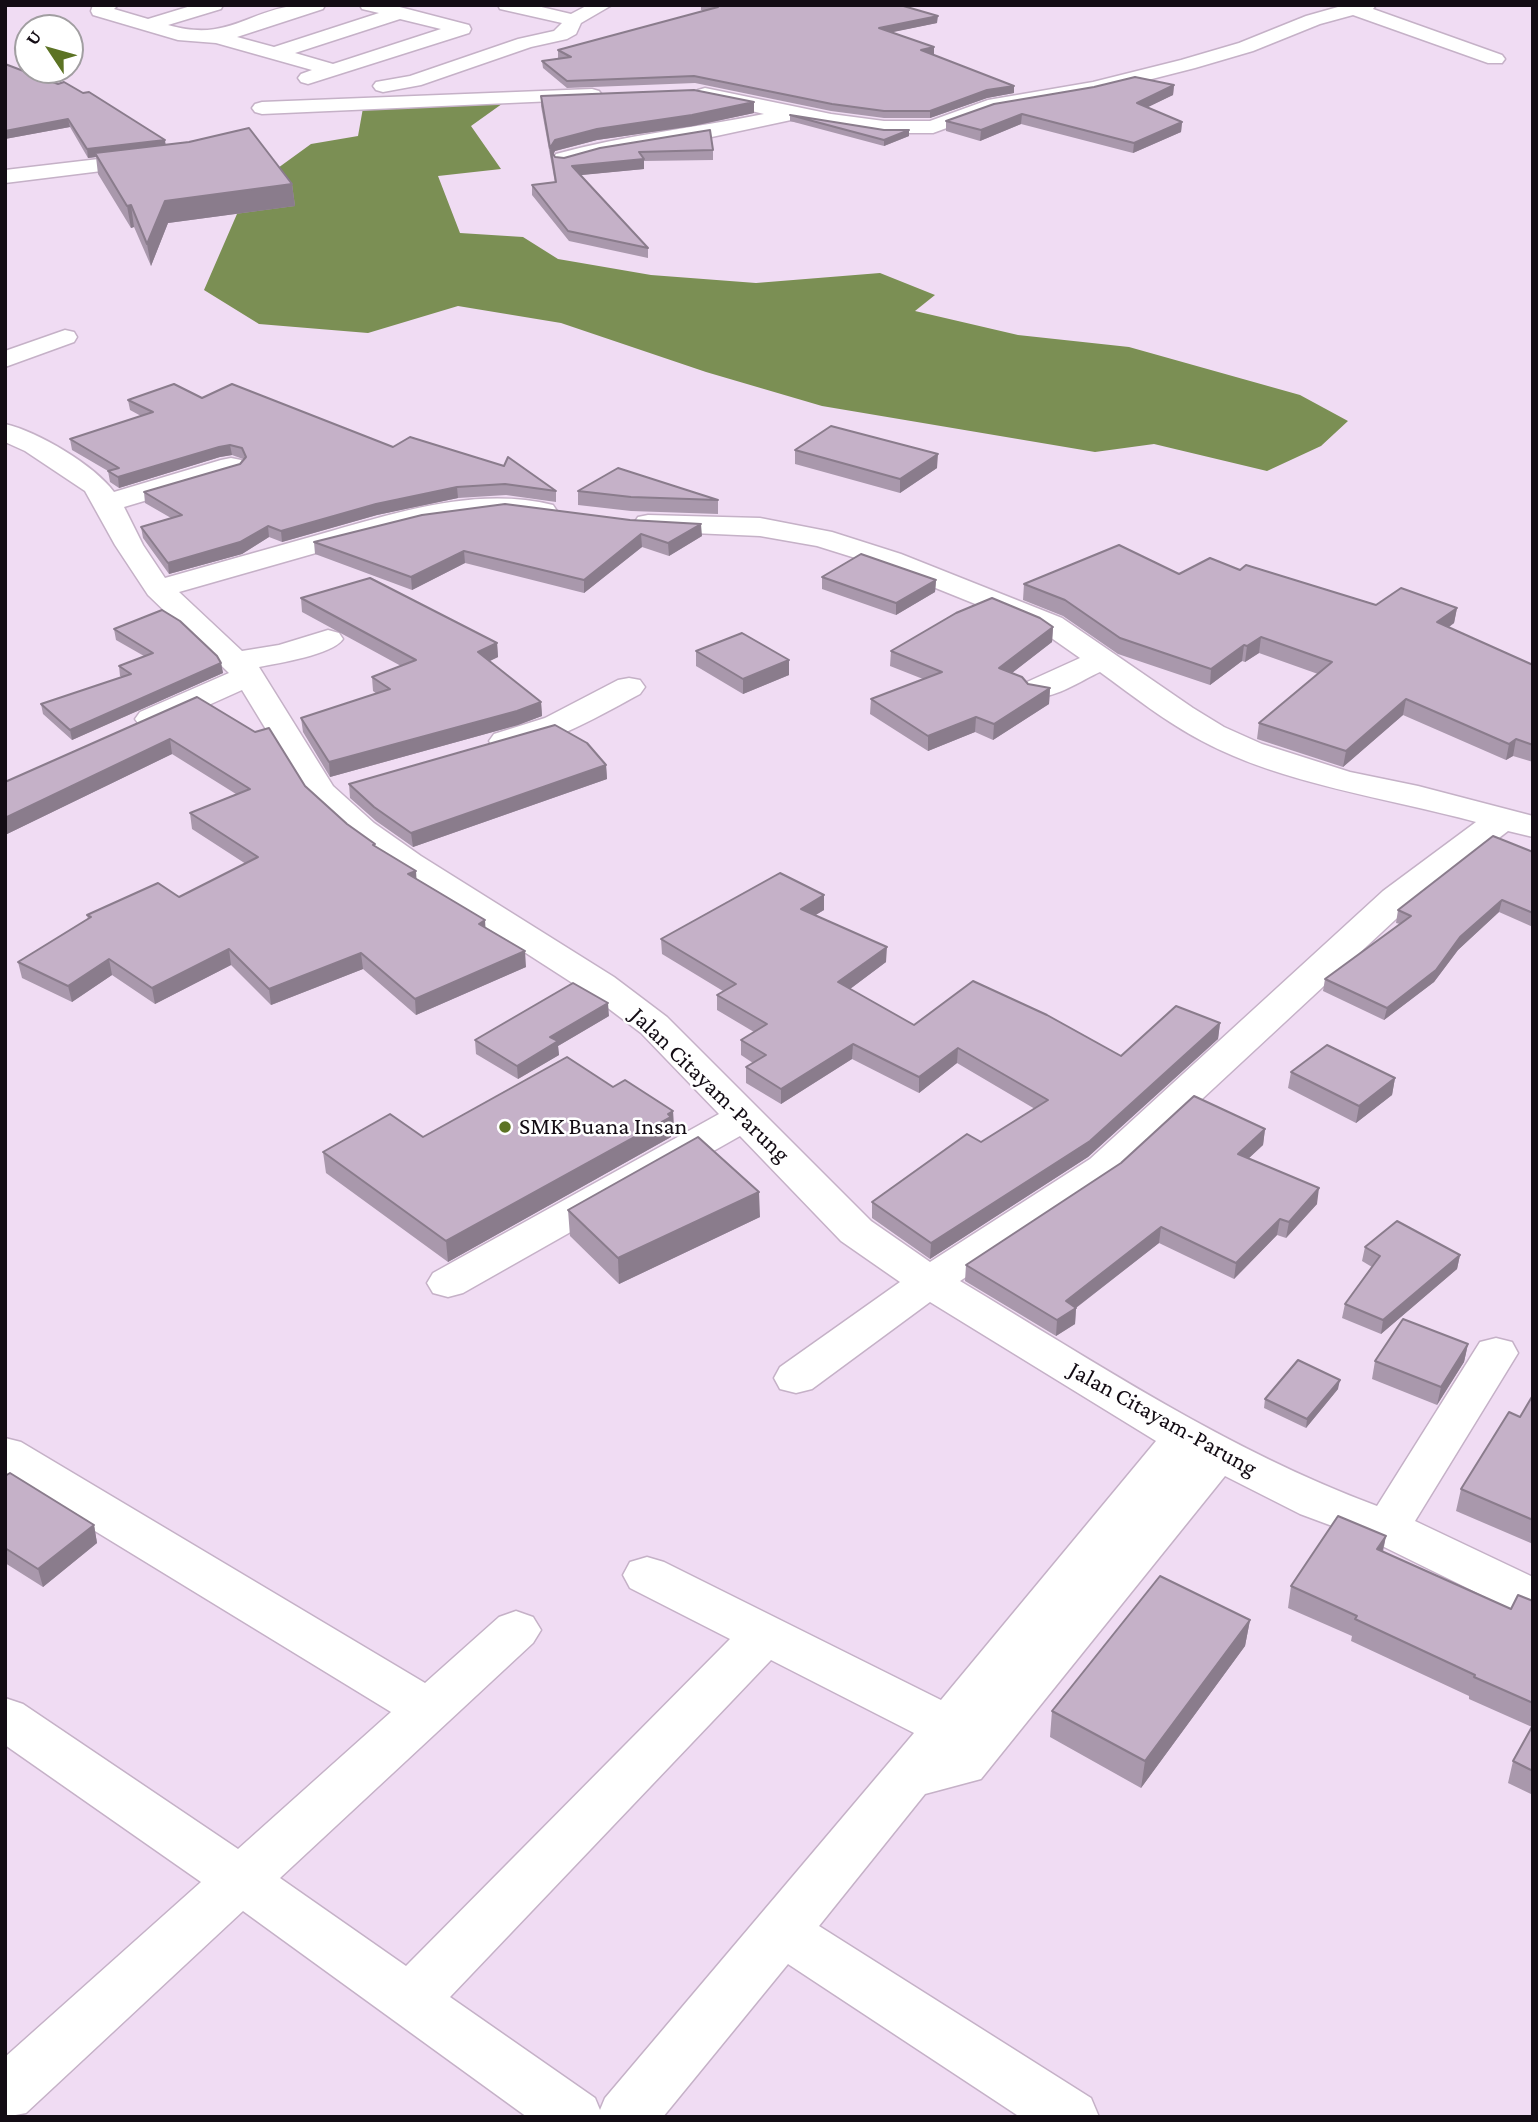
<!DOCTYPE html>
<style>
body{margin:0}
#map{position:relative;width:1538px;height:2122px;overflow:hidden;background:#f0dcf3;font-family:"Crimson Pro",serif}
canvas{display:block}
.frame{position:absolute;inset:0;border:7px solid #130c14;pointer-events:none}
.north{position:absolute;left:14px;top:14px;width:70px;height:70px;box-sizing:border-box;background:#fff;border:2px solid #a19ea1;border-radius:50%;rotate:306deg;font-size:19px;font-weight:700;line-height:28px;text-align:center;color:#130c14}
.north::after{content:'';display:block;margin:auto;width:24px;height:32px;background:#5c7324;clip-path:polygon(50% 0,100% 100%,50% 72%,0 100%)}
</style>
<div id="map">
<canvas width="1538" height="2122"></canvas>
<div class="frame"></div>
<div class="north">U</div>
</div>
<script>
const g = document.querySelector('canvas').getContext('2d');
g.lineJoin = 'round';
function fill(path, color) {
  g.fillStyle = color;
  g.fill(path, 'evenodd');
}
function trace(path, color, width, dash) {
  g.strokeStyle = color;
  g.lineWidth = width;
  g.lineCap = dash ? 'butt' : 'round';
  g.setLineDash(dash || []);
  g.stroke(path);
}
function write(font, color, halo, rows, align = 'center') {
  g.font = font + ' "Crimson Pro",serif';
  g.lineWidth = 5;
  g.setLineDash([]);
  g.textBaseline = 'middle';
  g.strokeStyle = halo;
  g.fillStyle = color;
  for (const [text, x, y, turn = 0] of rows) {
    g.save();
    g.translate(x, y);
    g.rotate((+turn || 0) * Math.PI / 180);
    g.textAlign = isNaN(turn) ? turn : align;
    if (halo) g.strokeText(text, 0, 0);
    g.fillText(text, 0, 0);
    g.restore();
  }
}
fill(new Path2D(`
 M506,101L471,126L501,169L438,176L460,233L523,237L558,259L651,275L756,283L880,273L935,295L915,311L1018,335L1129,347L1300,395L1348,421L1321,446L1267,471L1154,444L1095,452L822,406L706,372L561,323L458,306L368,333L259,324L204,290L240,207L260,181L311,144L358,136L363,108Z`), '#7b8f54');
const minor = new Path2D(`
 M93,5H118L114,9L148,19L194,5H223L221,9L168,25C227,42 245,12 297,5C306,4 316,5 325,5L323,9L237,37L274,47L379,13L362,9L360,5H392L469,25L471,29L469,33L308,84L301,82L298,78L301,74L312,70L216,43L178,40L93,15L91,11ZM400,19L441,29L333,64L295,53Z
 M498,5H533L571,14L588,5H612L581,23L576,34L567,39L531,47L421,85L383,92L376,90L373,86L376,82L410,76L518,39L554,31L562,23L500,9Z
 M1345,5H1376L1373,9L1502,55L1505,59L1502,63H1488L1353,15L1320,24L1253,51L1195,68L1093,94L993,111L933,133H884L791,120L693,141L600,155L564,165L556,164L553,159L556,154C624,135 695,128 764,114L698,98L695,94L698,90L705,88L831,114L884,121H930L988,100L1093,82L1181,60L1239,43L1306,16Z
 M592,89L599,91L602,95L599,99L262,114L255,112L252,108L255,104L262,102Z
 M150,153L158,154L161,159L158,164L5,183V170Z
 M65,330L74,332L77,337L74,342L5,367V351Z
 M5,424C39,432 94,465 114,492L221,460L231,458L241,460L245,466L241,472L124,507L143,545L165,578C217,563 269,549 321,534C395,513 476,486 553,505L557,511L553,517L543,519L506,514L458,517L393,531L179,592L242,651L279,645L328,630L339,633L343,639C332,655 279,663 259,667L333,786L374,823L421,856L614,977L667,1017L871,1221L930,1262L1090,1159L1383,891L1476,822C1388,798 1282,784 1202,741C1166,722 1133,696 1100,672C1078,682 1051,702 1027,696L1022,689L1027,682L1080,658L1040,630L881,566L817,546L760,536L648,531L638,529L634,523L638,517L648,515L760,518L832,532L901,554L1062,618L1193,708L1224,727L1262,744L1350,772L1418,786L1533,816V837L1508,831L1409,907L1118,1177L960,1281C1095,1362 1228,1451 1377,1506L1480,1342L1496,1338L1512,1342L1518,1353L1415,1521L1533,1577V1617L1516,1612L1370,1540L1300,1514L1225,1476L981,1779L925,1794L819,1926L1091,2098L1099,2117H1020L788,1964L663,2117H527L243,1911L26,2113L5,2117V2057L201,1882L5,1745V1698L23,1704L238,1849L391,1712L5,1476V1438L21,1442L425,1683L499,1617L516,1611L533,1617L541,1630L533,1643L280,1878L406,1966L730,1639L630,1588L623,1575L630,1562L647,1557L664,1562L941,1700L1156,1441L930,1302L812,1389L796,1393L780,1389L774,1378L780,1367L900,1282L841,1241L740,1136L463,1293L448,1297L433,1293L427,1283L433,1273L719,1114L641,1033L588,993L397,870L350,837L309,800L242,690L162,726L151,729L140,726L135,719L140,712L229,673L148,595L115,545L85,491L25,451L5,442ZM771,1660L914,1733L605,2098L600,2110L595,2098L450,1997Z
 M629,678L640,680L645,687L640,694C606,712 531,757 494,748L489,741L494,734L545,718L618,680Z`);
trace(minor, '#c5b1c7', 3);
fill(minor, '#fff');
fill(new Path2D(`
 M701,5H900L937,23L892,32L934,47V54H932L1014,93L987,98L930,118H884L831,111L695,83L567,88L543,68L542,61L560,58H558V50L704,11L701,10Z
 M5,64L166,144L292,184L295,206L168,223L151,266L134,227L131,228L98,174L96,157L88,158L70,127L5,139Z
 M1174,85L1173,95L1147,107L1182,122L1181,132L1133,153L1021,124L980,141L946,131V121Z
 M541,96L754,102V113L693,126L597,140L555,151L553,155L555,157L564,158L600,148L713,150V160L644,161V169L580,175L648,248V258L569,241L532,195V185L555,183L541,106Z
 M790,115L884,130H909V136L884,146L790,121Z
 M202,398L393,447L556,491V502L506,495L458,498L377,515L282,542L269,537L242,554L169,574L143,538L141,527L171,518L145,503L144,492L240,464L243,459L232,455L220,457L119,488L110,482L108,471L72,450L70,439L141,416L130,410L128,400Z
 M795,450L937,468L900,493L795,464Z
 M578,491L718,500V514L631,511L578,505Z
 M422,515L702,536L669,556L642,547L584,593L465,563L412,590L315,554L314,542Z
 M1240,570L1376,605L1457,608L1454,623L1449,627L1533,665V762L1513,756L1506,760L1403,715L1343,767L1257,739L1259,723L1318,674L1259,653L1245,662L1242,661L1210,685L1118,654L1063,616L1023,600L1024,584Z
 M822,577L936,580L935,592L896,615L822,589Z
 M301,598L497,643L498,657L490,661L541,702L542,716L518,725L330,777L303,732L301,718L377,694L373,691L372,677L401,666L302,612Z
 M1053,627L1052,642L1012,673L1028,684L1050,688L1049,704L993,740L975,732L928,751L870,714L871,699L923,679L890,666L891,651Z
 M114,629L221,663L223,673L72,740L43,714L41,704L122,677L120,676L119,666L144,656L116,640Z
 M696,651L789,660V675L743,694L696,666Z
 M197,697L305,786L347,824L417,879L485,920V928L526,967L416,1015L363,969L271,1005L231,965L155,1004L112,975L72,1002L22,978L18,962L88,919L87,915L179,897L246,864L192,829L190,813L236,794L172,754L5,835V782Z
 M606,765L607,779L413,847L376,821L350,798L349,784Z
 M1533,852V927L1499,912L1458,950L1434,982L1384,1020L1323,991L1325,979L1400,924L1396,923L1398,910Z
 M824,910L815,915L886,962L850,989L914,1025L1121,1056L1220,1023L1218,1039L1088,1157L930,1259L872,1218V1202L981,1142L1035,1109L957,1063L919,1093L852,1059L781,1104L746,1083V1067L753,1063L741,1055V1040L754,1032L717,1010V995L723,991L662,954L661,939Z
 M609,1016L558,1046L559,1055L518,1079L476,1054L475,1040Z
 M1291,1072L1395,1078L1392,1095L1356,1123L1288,1088Z
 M613,1087L673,1111L674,1132L671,1134V1137L448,1262L326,1173L323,1152L423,1137Z
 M1265,1129L1263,1145L1248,1159L1317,1204L1286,1238L1277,1235L1234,1279L1159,1243L1076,1308L1075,1324L1056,1336L965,1281L966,1265Z
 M568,1210L760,1217L619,1284L570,1236Z
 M1365,1247L1460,1255L1457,1269L1381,1334L1342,1318L1345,1304L1372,1267L1362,1261Z
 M1468,1344L1464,1362L1437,1405L1372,1379L1375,1361Z
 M1338,1389L1306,1428L1264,1408L1265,1399Z
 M1533,1395V1544L1456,1511L1461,1489L1520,1417Z
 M5,1476L94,1525L97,1543L43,1587L5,1563Z
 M1386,1536L1383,1552L1511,1609L1533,1601V1795L1508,1783L1513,1761L1532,1727L1469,1699V1696L1351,1641L1352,1636L1288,1608L1291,1586Z
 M1250,1620L1245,1646L1141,1788L1050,1737L1052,1711Z`), '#a998ac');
fill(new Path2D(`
 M938,16L937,23L879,35V28Z
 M934,47V54L921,57V50Z
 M1174,85L1173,95L1136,113L1137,103Z
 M1014,86V93L987,98L930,118V111L987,90Z
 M754,102V113L693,126L597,140L555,151L552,157L551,151V159L550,148L555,140L597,129Z
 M1022,114L1021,124L980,141L981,130Z
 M68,119L70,127L5,139V131Z
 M1182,122L1181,132L1133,153L1134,143Z
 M909,130V136L884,146V140Z
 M165,140L166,148L95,153L96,157L88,158L87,149Z
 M644,159V169L572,176V166Z
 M292,184L295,206L168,223L151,266L147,244L165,201Z
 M131,205L134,227L131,228L127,206Z
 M230,445L232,455L220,457L119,488L118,477L219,447Z
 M938,454L937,468L900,493V479Z
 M457,487L458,498L377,515L282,542L281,531L376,504Z
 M701,524L702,536L669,556L668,543Z
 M268,526L269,537L242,554L169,574L168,563Z
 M641,534L642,547L584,593V580Z
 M464,551L465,563L412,590L411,577Z
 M936,580L935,592L896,615V603Z
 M1457,608L1454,623L1434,638L1437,622Z
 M1053,627L1052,642L999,683V668Z
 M1261,637L1259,653L1245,662L1247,646Z
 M497,643L498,657L479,666L478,652Z
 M1244,645L1242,661L1210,685L1211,669Z
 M789,660V675L743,694V679Z
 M221,663L223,673L72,740L70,730Z
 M1050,688L1049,704L993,740L994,724Z
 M1406,699L1403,715L1343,767L1346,751Z
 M541,702L542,716L518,725L330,777L329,762Z
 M976,717L975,732L928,751V736Z
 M170,739L172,754L5,835V818Z
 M1516,739L1513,756L1506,760L1509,744Z
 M606,765L607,779L413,847L411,833Z
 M416,871L417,886L408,874Z
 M824,895V910L801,924V909Z
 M1502,900L1499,912L1458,950L1434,982L1384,1020L1387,1008L1460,937Z
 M485,920L486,936L479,924Z
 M887,947L886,962L838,998V982Z
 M229,949L231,965L155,1004L152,988Z
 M525,951L526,967L416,1015L415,999Z
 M361,953L363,969L271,1005L269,989Z
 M109,959L112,975L72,1002L68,986Z
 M608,1003L609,1016L558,1046L559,1055L518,1079L517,1066L550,1037Z
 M1220,1023L1218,1039L1088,1157L930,1259L931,1243Z
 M853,1044L852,1059L781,1104V1089Z
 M958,1048L957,1063L919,1093V1077Z
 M1395,1078L1392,1095L1356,1123L1359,1106Z
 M673,1111L674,1132L671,1134V1137L448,1262L446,1241Z
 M1265,1129L1263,1145L1236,1170L1238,1154Z
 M1319,1188L1317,1204L1286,1238L1289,1222Z
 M759,1192L760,1217L619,1284L618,1258Z
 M1280,1219L1277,1235L1234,1279L1236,1263Z
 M1161,1227L1159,1243L1073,1310L1076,1308L1075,1324L1056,1336L1057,1320L1066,1301Z
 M1460,1255L1457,1269L1381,1334L1383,1320Z
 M1468,1344L1464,1362L1437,1405L1441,1387Z
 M1340,1380L1338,1389L1306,1428L1307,1419Z
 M94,1525L97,1543L43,1587L38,1569Z
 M1386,1536L1381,1557L1377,1549Z
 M1250,1620L1245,1646L1141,1788L1145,1761Z`), '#8a7c8c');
const building = new Path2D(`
 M709,5H900L938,16L879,28L934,47L921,50L1014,86L987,90L930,111H884L832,104L694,76L567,81L542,61L571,57L558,50L718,7Z
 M5,64L58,84L64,82L83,93L89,92L165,140L87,149L68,119L5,131Z
 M1135,77L1174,85L1137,103L1182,122L1134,143L1022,114L981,130L946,121L994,104L1094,87Z
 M694,90L754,102L692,115L597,129L555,140L550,148L541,96Z
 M790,115L884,130H909L884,140Z
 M249,128L292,184L165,201L147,244L131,205L127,206L95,153L189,142Z
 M710,130L713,150L639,152L644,159L572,166L648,248L568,231L532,185L556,182L551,151L555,157L564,158L600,148Z
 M174,384L202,398L232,384L393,447L410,437L504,466L508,457L556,491L505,484L457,487L376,504L281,531L268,526L240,542L168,563L141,527L182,515L144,492L240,464L246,457L242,448L230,445L219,447L118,477L108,471L119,468L70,439L153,412L128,400Z
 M831,426L938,454L900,479L795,450Z
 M618,468L718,500L631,497L578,491Z
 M505,504L630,520L701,524L668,543L641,534L584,580L464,551L411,577L314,542L422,515Z
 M1119,545L1179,574L1210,558L1240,570L1246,565L1376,605L1401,588L1457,608L1437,622L1533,665V745L1516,739L1509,744L1406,699L1346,751L1259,723L1332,662L1261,637L1247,646L1244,645L1211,669L1120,638L1065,600L1024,584Z
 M861,554L936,580L896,603L822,577Z
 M370,578L497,643L478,652L541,702L517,711L329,762L301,718L390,689L372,677L416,660L301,598Z
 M992,598L1040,618L1053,627L999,668L1022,677L1028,684L1050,688L994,724L976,717L928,736L871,699L942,672L891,651L956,613Z
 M162,610L180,621L217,656L221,663L70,730L41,704L131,674L119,666L153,653L114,629Z
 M742,633L789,660L743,679L696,651Z
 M197,697L255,732L269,728L305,786L347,824L375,844L373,845L416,871L408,874L485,920L479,924L525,951L415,999L361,953L269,989L229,949L152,988L109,959L68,986L18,962L91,917L87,915L158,883L179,897L258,857L190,813L250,789L170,739L5,818V782Z
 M555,725L587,743L606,765L411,833L374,807L349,784Z
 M1493,836L1533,852V913L1502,900L1460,937L1436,970L1387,1008L1325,979L1411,916L1398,910Z
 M780,873L824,895L801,909L887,947L838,982L914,1025L973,981L1047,1015L1121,1056L1176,1006L1220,1023L1090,1141L931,1243L872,1202L967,1134L981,1142L1048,1100L958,1048L919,1077L853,1044L781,1089L746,1067L766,1055L741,1040L767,1024L717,995L736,984L661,939Z
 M573,983L608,1003L550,1037L558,1041L517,1066L475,1040Z
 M1327,1045L1395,1078L1359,1106L1291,1072Z
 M567,1057L613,1087L625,1080L673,1111L668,1114L671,1117L446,1241L323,1152L390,1114L423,1137Z
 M1194,1096L1265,1129L1238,1154L1319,1188L1289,1222L1280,1219L1236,1263L1161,1227L1066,1301L1076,1308L1057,1320L966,1265L1121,1163Z
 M698,1137L759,1192L618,1258L568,1210Z
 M1397,1221L1460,1255L1383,1320L1345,1304L1380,1256L1365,1247Z
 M1403,1319L1468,1344L1441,1387L1375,1361Z
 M1298,1360L1340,1380L1307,1419L1265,1399Z
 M1533,1395V1520L1461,1489L1509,1412L1520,1417Z
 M10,1473L94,1525L38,1569L5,1548V1476Z
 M1338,1516L1386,1536L1377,1549L1511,1609L1518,1595L1533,1601V1703L1474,1677L1475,1675L1355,1619L1357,1616L1291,1586Z
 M1160,1576L1250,1620L1145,1761L1052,1711Z
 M1533,1725V1771L1513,1761Z`);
fill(building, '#c5b1c8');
trace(building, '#8a7c8c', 2);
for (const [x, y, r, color] of [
 [505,1127,7,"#5c7324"]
]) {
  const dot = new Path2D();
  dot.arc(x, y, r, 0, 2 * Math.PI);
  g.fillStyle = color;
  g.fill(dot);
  trace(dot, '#fff', 2.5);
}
write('24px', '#130c14', '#fff', [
 ["Jalan Citayam-Parung",710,1085,44],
 ["Jalan Citayam-Parung",1163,1419,29]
]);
write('24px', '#130c14', '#fff', [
 ["SMK Buana Insan",519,1127]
], 'left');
</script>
